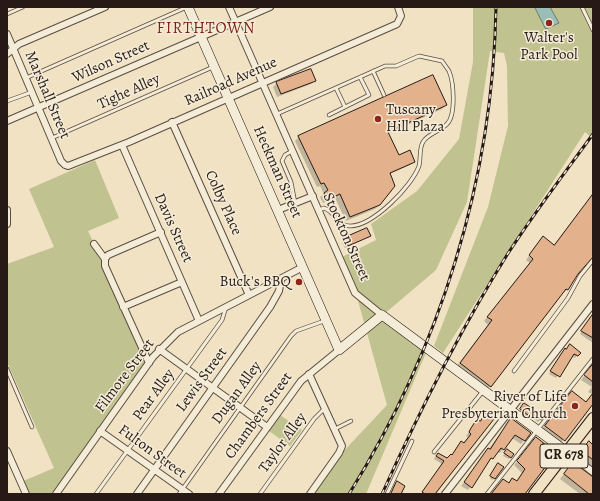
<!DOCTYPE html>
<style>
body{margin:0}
#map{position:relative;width:600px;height:501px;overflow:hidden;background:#f0e2c3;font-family:Alegreya,serif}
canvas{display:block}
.frame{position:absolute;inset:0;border:8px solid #271a16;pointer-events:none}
</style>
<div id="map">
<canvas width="600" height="501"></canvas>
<div class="frame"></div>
</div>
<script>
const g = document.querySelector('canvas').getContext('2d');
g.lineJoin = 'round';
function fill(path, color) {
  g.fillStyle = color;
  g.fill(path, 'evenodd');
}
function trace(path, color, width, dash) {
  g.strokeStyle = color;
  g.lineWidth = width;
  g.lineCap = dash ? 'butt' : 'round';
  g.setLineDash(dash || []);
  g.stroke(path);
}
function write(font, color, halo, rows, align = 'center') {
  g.font = font + ' Alegreya,serif';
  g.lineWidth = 3;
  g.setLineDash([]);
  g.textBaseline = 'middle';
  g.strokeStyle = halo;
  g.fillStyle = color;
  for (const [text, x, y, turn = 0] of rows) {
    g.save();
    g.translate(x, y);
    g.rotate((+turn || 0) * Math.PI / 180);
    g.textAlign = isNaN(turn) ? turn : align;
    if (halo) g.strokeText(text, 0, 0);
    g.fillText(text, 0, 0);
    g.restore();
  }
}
fill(new Path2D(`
 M473,7H593V139L585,132L443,353L434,346L488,207L508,126L507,66L504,53L490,51L467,202L436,270L383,315L428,348L366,494H312L339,456L387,405L357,297L342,257L376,240L371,224L417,191L459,139L473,62Z
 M95,160L119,218L88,231L149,361L55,494H27L21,482L54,468L7,362V264L54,247L29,189Z
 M280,415L302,430L290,446L269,431Z`), '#c0c28f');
const water = new Path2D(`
 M535,7H550L559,23L546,29Z`);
fill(water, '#9abdb6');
trace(water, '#6c7c76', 1);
fill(new Path2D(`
 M315,80L311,84L277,97L273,87L277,83Z
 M446,105L442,109L388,134L398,157L414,161L410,165L390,174L380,204L375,209L346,221L335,198L323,203L320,197L324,194L320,186L317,187L295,141L299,137Z
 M593,194V255L577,274L567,290L562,293L487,390L456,367L488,325L484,321L530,263L526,260L539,242L554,246Z
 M370,236L345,248L342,242L345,239Z
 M593,316V343L580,334Z
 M565,350L579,353L575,358L571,356L556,378L549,374Z
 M593,365V403L560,444L541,430L572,392L586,403L592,394L588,392L592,387L581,380Z
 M522,407L541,419L538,422L532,418L529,420L518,413Z
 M486,414L492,419L436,494H421L442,464L434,459L435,457L438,454L447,459L452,456L468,437L466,436L475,423L479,422Z
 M511,419L530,433L521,444L512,438L500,453L497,451L468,490L461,486Z
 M536,438L524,494H491L503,480L508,483L512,479L516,482L522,473L514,465Z
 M589,443L593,446V467L578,456Z
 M505,452L513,454L509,459L503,456Z
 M497,466L494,478L492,480L490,478Z
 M569,467L593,479V494H580L560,479Z
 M397,483L400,494H390L394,485Z`), '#0003');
const building = new Path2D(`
 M311,69L316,81L281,94L276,82Z
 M433,75L447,105L388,132L399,155L410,150L415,162L390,173L395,186L380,205L350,217L340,194L327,200L324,193L328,190L324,183L321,184L298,136Z
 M593,194V257L578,274L568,290L566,289L491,387L460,363L492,320L487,317L533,259L529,255L543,236L554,245Z
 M367,228L371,236L348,246L344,238Z
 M593,314V338L581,331Z
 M570,344L581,353L578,356L574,354L560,377L550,371L565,348L566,349Z
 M593,364V382L584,375Z
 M572,391L586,402L593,393V404L565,441L545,426Z
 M524,403L544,416L542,420L534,415L532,418L520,409Z
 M486,413L494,419L435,494H425L422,492L444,461L436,456L438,453L447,458L451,454L452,455L461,441L464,443L471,434L469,432L471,428L477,419L480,421Z
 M511,418L531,433L525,441L515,435L504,450L501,448L493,459L491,458L472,488L464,482L488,448L490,449Z
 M536,437L556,453L525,494H491L503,479L509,483L512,478L517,481L525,469L517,461Z
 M589,441L593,445V460L582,451Z
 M507,449L514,454L511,458L504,453Z
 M573,462L593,477V494H589L564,474Z
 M498,463L504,467L495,479L490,476Z
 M397,481L405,486L401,494H391Z`);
fill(building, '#e3b18b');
trace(building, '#271a16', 1);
const lane = new Path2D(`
 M582,7L593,30
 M7,14L23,7
 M373,71L384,95
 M26,78L187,7
 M336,88L345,107
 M7,101L32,92
 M277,114L385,66H396L419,56L442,61C444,64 447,68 449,71C454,83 456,115 447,124C441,131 427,134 423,142C419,148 421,158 419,166C412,186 373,226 350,226C336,226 336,212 324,208L319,210
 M329,115L369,95L360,77
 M52,138L213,67
 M292,151L285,155L282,161L291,182L295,203
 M7,369L32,427
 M514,371L568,298L580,276L593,260
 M335,429L351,421
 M434,452L483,391
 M96,494L222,320L226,307
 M179,494L291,336L296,331L324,321
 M260,494L314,419L325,408
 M387,494L412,441
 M487,494L593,359`);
const street = new Path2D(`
 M229,7L355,293L382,315
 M7,34L61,161L65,165L68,166L129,142L397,24L401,16L398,7
 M7,54L19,44L105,7
 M7,121L270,7
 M172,122L249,295
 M122,145L199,321
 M7,210V224
 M278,210L313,196
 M94,244L105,259V266L149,363
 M105,259L108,255L161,232
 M123,307L182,282
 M159,349L267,427
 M309,374L342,446L339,453L310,494
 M100,431L189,494
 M7,451L26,494
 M567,452L593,472
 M56,494L153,357L178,332L303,267
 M137,494L270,307L279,291L281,279
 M219,494L301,381L339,350
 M445,494L593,304`);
const secondary = new Path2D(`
 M188,7L339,350L382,315L567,452`);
const primary = new Path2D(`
 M534,494L593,418`);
trace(lane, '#594c41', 4.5);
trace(street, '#594c41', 8);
trace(secondary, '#271a16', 10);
trace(primary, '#271a16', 12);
trace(lane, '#f5ecd8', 3);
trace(street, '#f5ecd8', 6);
trace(secondary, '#f5ecd8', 9);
trace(primary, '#f0e2c3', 10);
const rail = new Path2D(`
 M349,494C440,348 493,180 496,7
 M382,494C419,412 459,332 507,255C534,213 564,174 593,134`);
trace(rail, '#271a16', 3);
trace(rail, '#f5ecd8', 1.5, [4.5]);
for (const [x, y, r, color] of [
 [549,23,4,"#8f2418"],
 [378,119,4,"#8f2418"],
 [299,282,4,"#8f2418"],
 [575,406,4,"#8f2418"]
]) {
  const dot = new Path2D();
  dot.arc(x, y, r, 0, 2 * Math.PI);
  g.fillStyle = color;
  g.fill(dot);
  trace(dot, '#f5ecd8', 1.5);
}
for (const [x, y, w] of [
 [564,456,48]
]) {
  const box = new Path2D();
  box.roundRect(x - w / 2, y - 12, w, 24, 3);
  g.fillStyle = '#f5ecd8';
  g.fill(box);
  trace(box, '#271a16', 1);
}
write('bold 14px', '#271a16', null, [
 ["CR 678",564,456]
]);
write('15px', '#271a16', '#f5ecd8', [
 ["Walter's",549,38,"center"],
 ["Park Pool",549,55,"center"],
 ["Tuscany",386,110,"left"],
 ["Hill Plaza",386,127,"left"],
 ["Buck's BBQ",291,282],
 ["River of Life",567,397],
 ["Presbyterian Church",567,414]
], 'right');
write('15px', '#271a16', '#f5ecd8', [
 ["Wilson Street",111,62,-24],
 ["Railroad Avenue",231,82,-24],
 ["Tighe Alley",129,92,-24],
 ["Marshall Street",47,95,67],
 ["Heckman Street",277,172,66],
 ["Colby Place",223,203,66],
 ["Davis Street",173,228,66],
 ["Stockton Street",346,237,66],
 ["Filmore Street",125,376,-53],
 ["Lewis Street",202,380,-54],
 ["Dugan Alley",237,393,-54],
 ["Pear Alley",154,395,-54],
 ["Chambers Street",259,416,-54],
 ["Taylor Alley",283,443,-54],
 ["Fulton Street",152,452,36]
]);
g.letterSpacing = '1px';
write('16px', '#7a1f14', '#f5ecd8', [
 ["FIRTHTOWN",206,29]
]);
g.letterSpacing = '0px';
</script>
